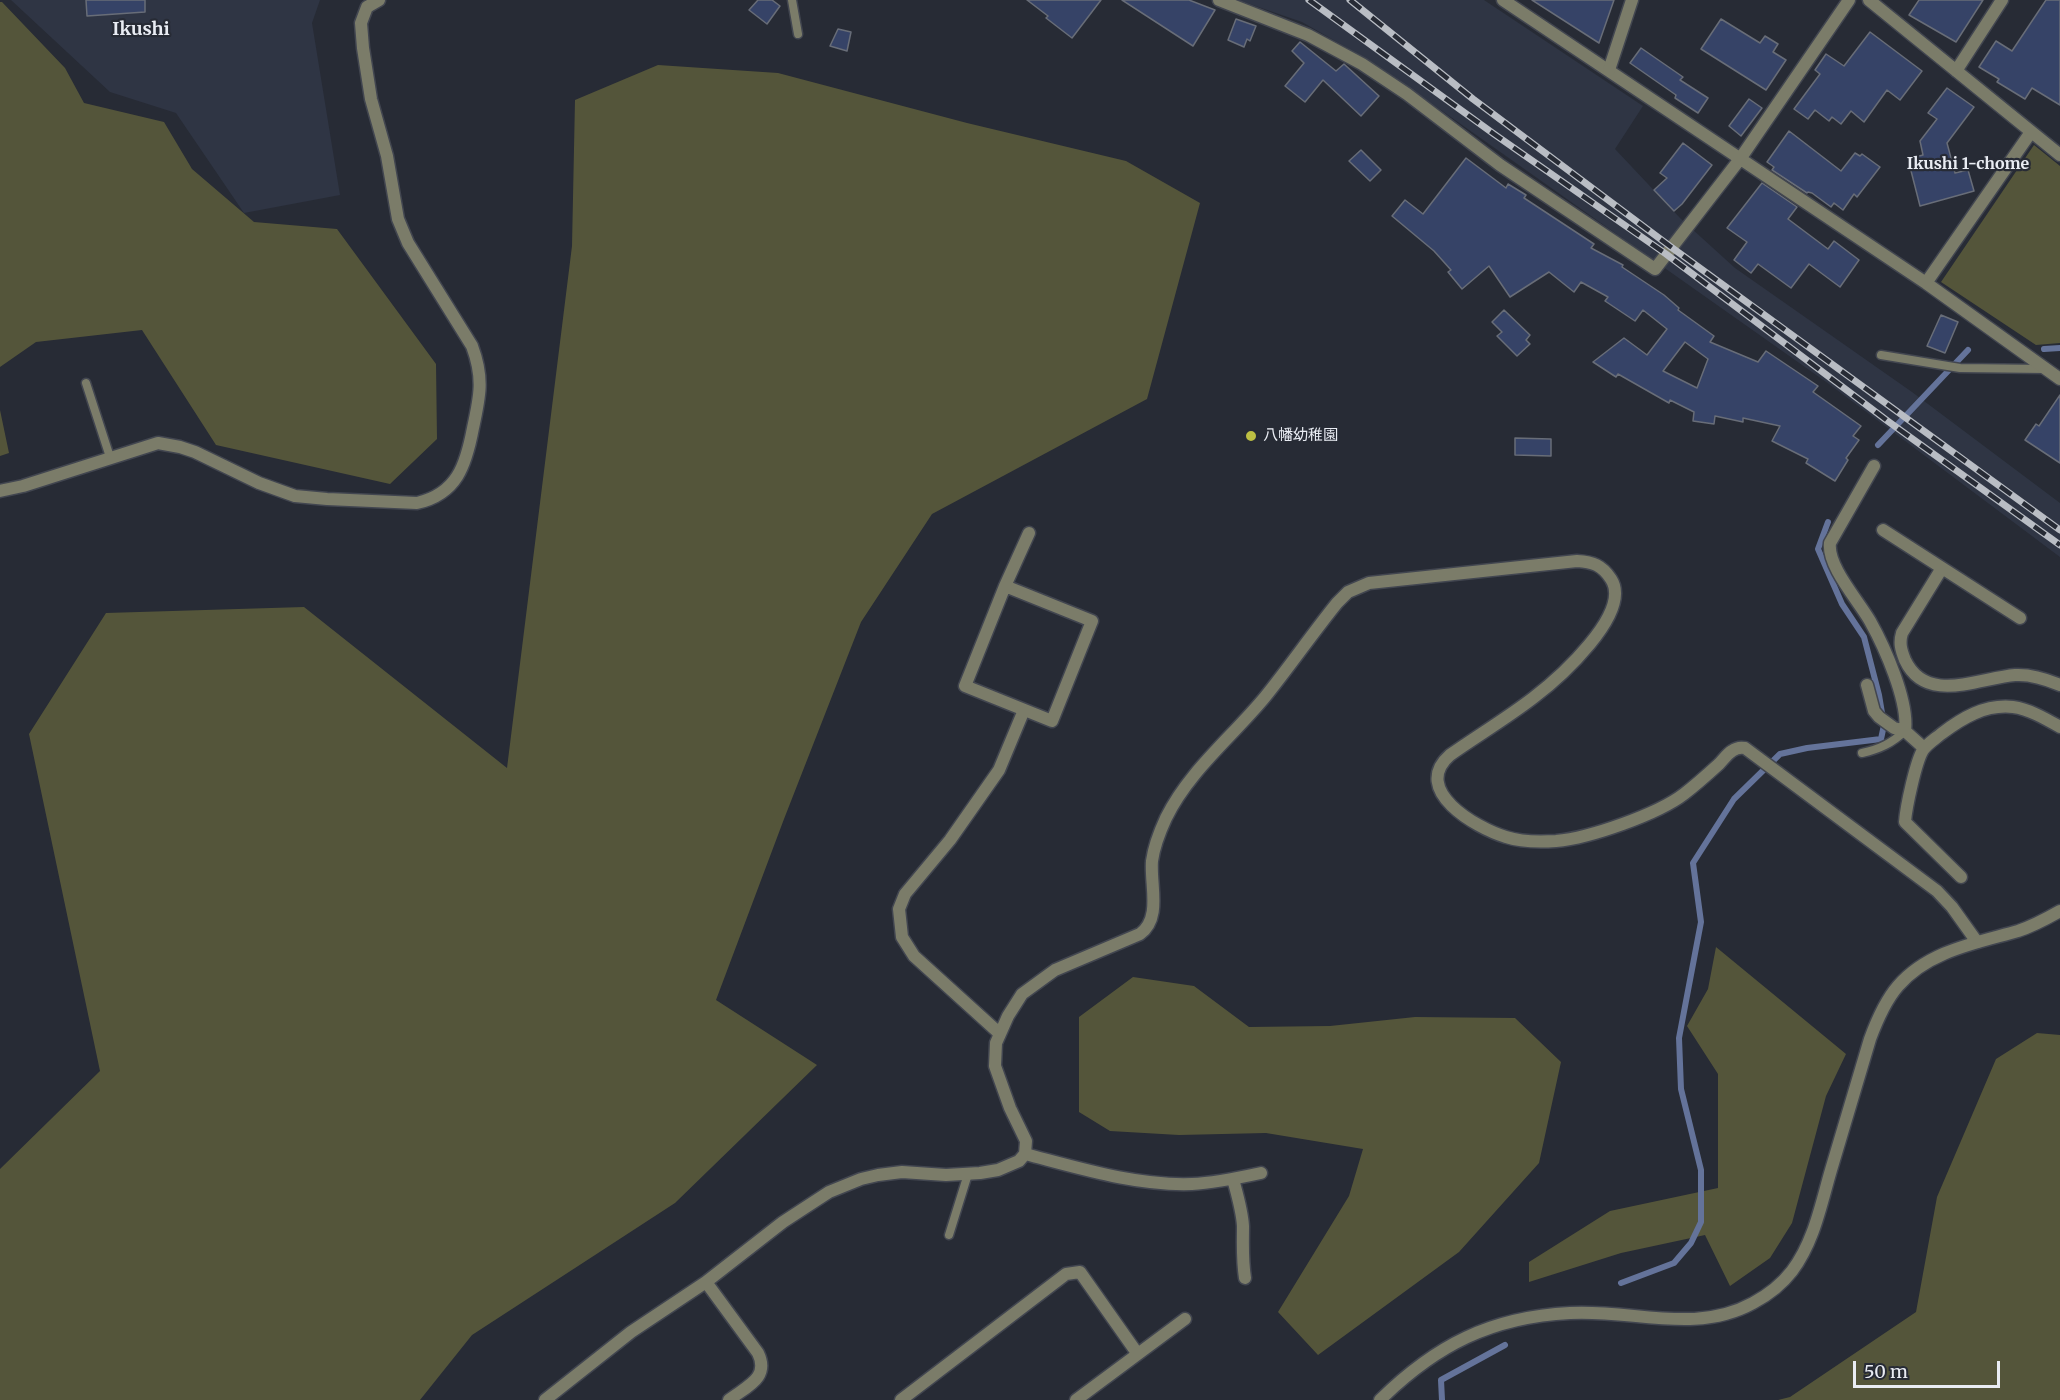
<!DOCTYPE html>
<meta charset="utf-8">
<style>
body{margin:0}
#map{position:relative;width:2060px;height:1400px;overflow:hidden;background:#272b35;font-family:Merriweather,serif}
canvas{display:block}
.scale{position:absolute;left:1853px;top:1361px;width:147px;height:27px;box-sizing:border-box;border:3px solid #e9ecf3;border-top:0;padding-left:8px;font-size:18px;line-height:21px;white-space:nowrap;color:#e9ecf3;-webkit-text-stroke:4px #272b35;paint-order:stroke}
</style>
<div id="map">
<canvas width="2060" height="1400"></canvas>
<div class="scale">50 m</div>
</div>
<script>
const g = document.querySelector('canvas').getContext('2d');
g.lineJoin = 'round';
function fill(path, color) {
  g.fillStyle = color;
  g.fill(path, 'evenodd');
}
function trace(path, color, width, dash) {
  g.strokeStyle = color;
  g.lineWidth = width;
  g.lineCap = dash ? 'butt' : 'round';
  g.setLineDash(dash || []);
  g.stroke(path);
}
function write(font, color, halo, rows, align = 'center') {
  g.font = font + ' Merriweather,"Noto Sans JP",serif';
  g.lineWidth = 4.5;
  g.setLineDash([]);
  g.textBaseline = 'middle';
  g.strokeStyle = halo;
  g.fillStyle = color;
  for (const [text, x, y, turn = 0] of rows) {
    g.save();
    g.translate(x, y);
    g.rotate((+turn || 0) * Math.PI / 180);
    g.textAlign = isNaN(turn) ? turn : align;
    if (halo) g.strokeText(text, 0, 0);
    g.fillText(text, 0, 0);
    g.restore();
  }
}
fill(new Path2D(`
 M11,0H320L312,23L340,195L244,213L176,113L110,92Z
 M1238,0H1484L1643,106L1615,149L1680,218L1735,268L1912,392L2060,503V557L1829,384L1377,65L1302,22Z`), '#2f3544');
fill(new Path2D(`
 M0,2H2L65,68L84,103L164,122L192,169L254,222L337,229L436,364L437,439L390,484L216,445L142,330L36,342L0,367Z
 M658,65L778,73L967,123L1126,161L1200,203L1147,399L932,514L861,622L784,819L716,1000L817,1065L675,1203L472,1335L420,1400H0V1169L100,1071L29,734L106,613L304,607L507,768L572,246L575,100Z
 M2034,145L2060,166V343L2036,345L1941,282Z
 M0,410L9,453L0,456Z
 M1716,947L1846,1054L1826,1096L1792,1223L1770,1258L1730,1286L1705,1235L1621,1253L1529,1282V1262L1610,1211L1718,1188V1074L1687,1026L1708,989Z
 M1133,977L1194,986L1249,1027L1330,1026L1415,1017L1515,1018L1561,1062L1539,1163L1459,1252L1318,1355L1278,1312L1349,1196L1363,1149L1266,1133L1179,1135L1110,1131L1079,1112V1017Z
 M2037,1033L2060,1035V1400H1778L1790,1397L1916,1312L1937,1197L1996,1059Z`), '#54553a');
trace(new Path2D(`
 M2044,349L2060,348
 M1878,445L1968,350
 M1621,1283L1674,1263L1691,1243L1701,1222V1170L1681,1089L1679,1038L1701,922L1693,863L1734,799L1780,754L1807,748L1881,739L1884,725L1879,695L1864,637L1842,604L1818,549L1828,522
 M1442,1400L1441,1380L1505,1345`), '#64739a', 6);
const building = new Path2D(`
 M86,0H145V12L87,16Z
 M758,0H772L780,6L767,24L749,10Z
 M1027,0H1101L1072,38L1046,18L1048,16Z
 M1122,0H1189L1215,10L1193,46Z
 M1532,0H1614L1599,43Z
 M1919,0H1983L1956,42L1909,15Z
 M2046,0H2060V105L2032,88L2025,99L1997,82L1999,79L1979,67L1996,41L2012,51Z
 M1236,19L1256,26L1250,41L1247,39L1244,47L1228,40Z
 M1721,19L1760,43L1765,36L1778,44L1773,52L1786,60L1766,90L1701,49Z
 M838,29L851,32L847,51L830,46Z
 M1870,32L1922,71L1900,100L1887,90L1864,122L1851,111L1841,124L1832,117L1829,121L1815,110L1808,119L1794,109L1820,74L1815,70L1826,54L1844,66Z
 M1300,42L1336,71L1344,64L1379,96L1361,116L1323,80L1305,102L1285,86L1304,63L1292,51Z
 M1641,48L1683,77L1680,80L1708,98L1698,113L1675,98L1676,95L1630,63Z
 M1947,88L1974,107L1947,143L1955,173L1968,170L1974,191L1920,206L1908,159L1923,155L1920,141L1937,119L1928,113Z
 M1749,99L1762,108L1741,136L1729,126Z
 M1789,131L1841,171L1855,153L1860,156L1862,154L1880,167L1857,197L1854,194L1843,210L1834,203L1831,207L1812,193L1808,192L1807,193L1772,170L1774,167L1767,162Z
 M1683,143L1712,165L1682,204L1674,211L1654,190L1667,178L1660,173Z
 M1361,150L1381,170L1370,181L1349,161Z
 M1466,158L1506,188L1508,184L1526,195L1524,198L1594,244L1591,248L1623,265L1622,267L1664,295L1679,308L1678,310L1714,336L1710,342L1758,362L1766,351L1818,386L1813,392L1861,426L1853,436L1859,440L1846,458L1848,460L1835,481L1806,463L1808,459L1772,441L1780,426L1743,418V422L1715,416L1714,424L1693,421L1694,412L1670,400L1669,403L1618,374L1616,377L1593,362L1624,338L1647,355L1667,329L1643,310L1635,321L1605,301L1608,297L1581,282L1574,292L1549,272L1510,297L1489,266L1462,289L1448,272L1451,270L1434,251L1392,216L1405,200L1423,214ZM1685,342L1708,359L1697,388L1663,371Z
 M1762,183L1797,207L1788,219L1828,249L1834,241L1859,260L1840,287L1809,264L1791,288L1758,264L1751,273L1734,260L1747,242L1727,228Z
 M1504,310L1530,335L1526,340L1530,344L1517,356L1497,336L1502,332L1492,322Z
 M1941,315L1958,322L1945,353L1927,346Z
 M2060,395V463L2025,440L2036,424L2039,426Z
 M1515,438L1551,439V456L1515,455Z`);
fill(building, '#364367');
trace(building, '#686d78', 1.5);
const service = new Path2D(`
 M792,0L798,34
 M1881,355L1960,368L2046,369
 M86,383L110,457
 M1862,753C1880,749 1892,743 1905,731
 M949,1235L968,1174`);
const minor = new Path2D(`
 M1219,0L1308,35L1362,64L1407,94L1500,165L1655,269L1740,159L1849,0
 M1503,0L1926,283L2060,379
 M1869,0L2060,155
 M1956,71L2002,0
 M1926,283L2031,132
 M1874,466L1830,543C1827,566 1858,600 1870,621C1884,646 1909,701 1905,731
 M0,491L23,486L158,443L180,447L195,452L259,483L295,496L327,499L417,503C457,494 466,465 473,428C480,396 484,378 472,346L408,243L398,219L387,156L371,99L363,48L361,23L367,7L379,0
 M1883,530L2020,618
 M1942,568L1902,633C1899,643 1901,650 1905,660C1926,705 1979,678 2015,675C2031,674 2046,679 2060,685
 M1005,586L1092,621L1052,721L965,686Z
 M1005,586L1029,533
 M1867,685L1874,711L1879,717L1894,728L1905,731L1924,748
 M1961,877L1905,822C1906,807 1916,761 1923,750C1927,744 1935,739 1941,734C1962,718 1985,704 2013,707C2029,709 2046,719 2060,727
 M999,1033L914,956L902,937L899,909L905,894L950,840L999,770L1024,710
 M1025,1154C1079,1168 1136,1186 1192,1184C1215,1183 1238,1178 1261,1173
 M1233,1179C1237,1194 1242,1210 1243,1226C1243,1245 1242,1259 1245,1278
 M706,1282L758,1353C770,1378 747,1386 729,1400
 M545,1400L631,1332L706,1282L783,1222L829,1192L861,1179L878,1175L902,1172L946,1175L980,1173L998,1170L1019,1161L1025,1154L1026,1141L1010,1108L995,1066L996,1043L1008,1016L1022,994L1055,970L1140,934C1162,918 1150,885 1152,861C1154,846 1160,831 1166,818C1189,771 1232,737 1265,697C1290,666 1312,634 1337,603L1348,592L1369,583L1577,561C1593,562 1602,565 1611,579C1633,613 1558,679 1533,698C1507,718 1477,736 1450,755C1410,790 1476,828 1506,837C1521,842 1540,842 1556,841C1590,838 1658,814 1684,794C1697,784 1708,774 1719,764C1723,760 1727,754 1732,751C1736,748 1740,747 1745,748L1937,891L1952,907L1977,942
 M901,1400L1066,1274L1080,1272L1137,1353
 M1076,1400L1185,1319`);
const tertiary = new Path2D(`
 M1609,70L1632,0
 M1380,1400C1436,1345 1491,1317 1570,1313C1632,1309 1695,1335 1753,1303C1768,1295 1782,1284 1792,1271C1814,1242 1821,1204 1831,1170C1844,1126 1857,1082 1870,1039C1877,1020 1885,1001 1898,986C1928,951 1976,943 2018,931C2033,926 2046,919 2060,911`);
trace(service, '#424650', 11);
trace(minor, '#424650', 15);
trace(tertiary, '#424650', 15);
trace(service, '#7b7c69', 8);
trace(minor, '#7b7c69', 12);
trace(tertiary, '#7b7c69', 12);
const rail = new Path2D(`
 M1309,0L1494,134L1666,254L1889,422L2060,545
 M1350,0L1473,99L1671,247L2060,530`);
trace(rail, '#b9bdc4', 7);
trace(rail, '#272b35', 4.5, [14]);
for (const [x, y, r, color] of [
 [1251,436,6,"#bdbf43"]
]) {
  const dot = new Path2D();
  dot.arc(x, y, r, 0, 2 * Math.PI);
  g.fillStyle = color;
  g.fill(dot);
  trace(dot, '#272b35', 2);
}
write('15px', '#e9ecf3', '#272b35', [
 ["八幡幼稚園",1263,436]
], 'left');
write('bold 16px', '#e9ecf3', '#272b35', [
 ["Ikushi 1-chome",1968,164]
]);
write('bold 18px', '#e9ecf3', '#272b35', [
 ["Ikushi",141,30]
]);
</script>
